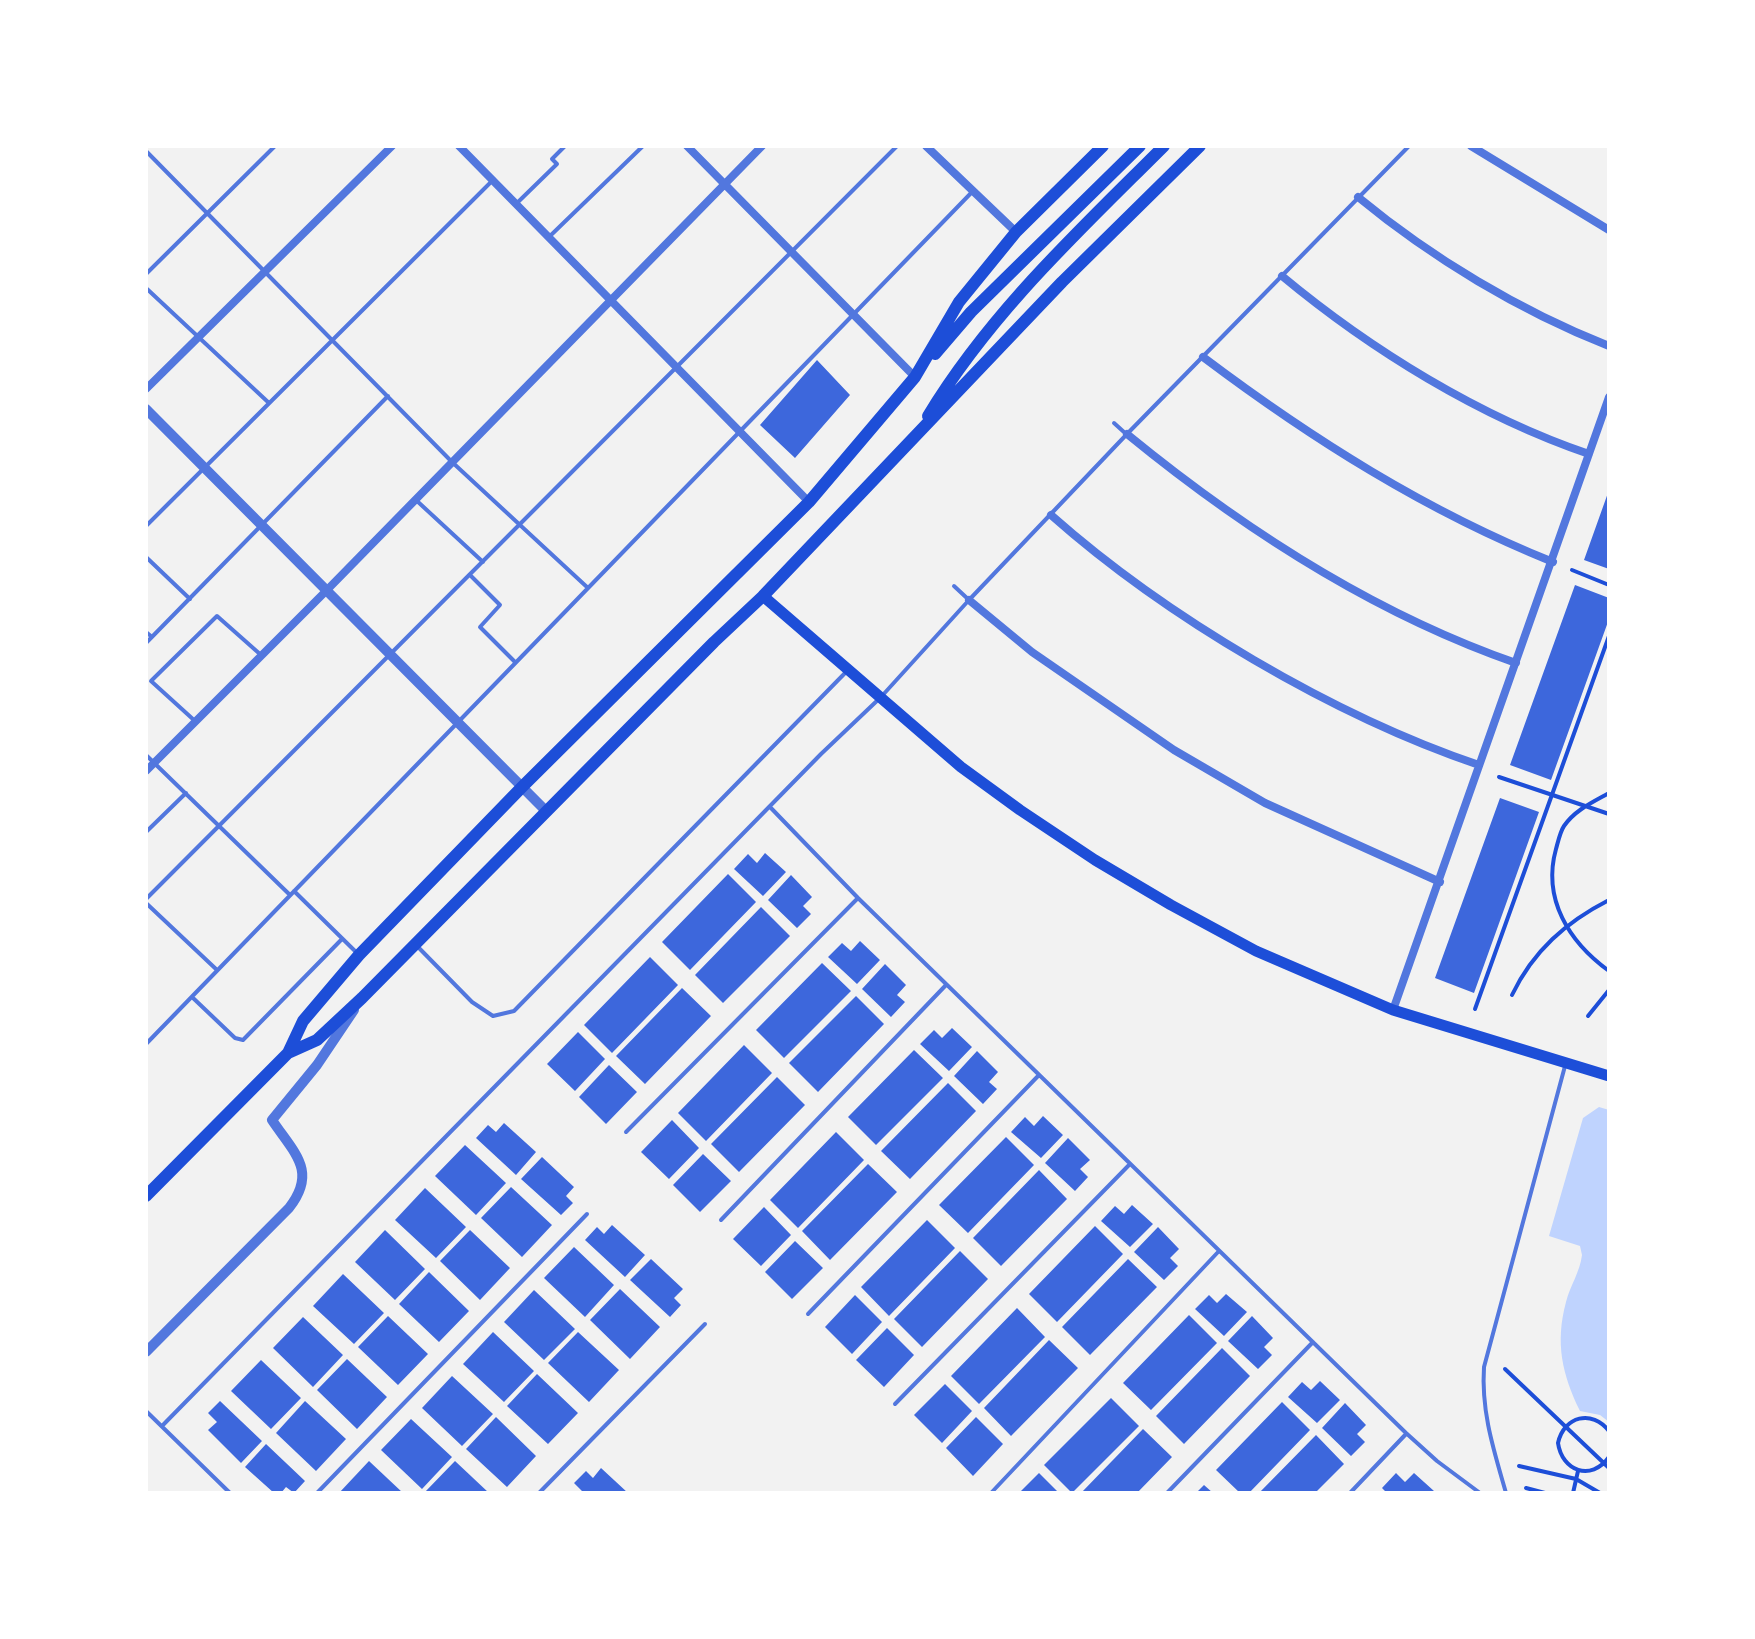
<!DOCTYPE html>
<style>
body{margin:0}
#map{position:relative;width:1755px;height:1639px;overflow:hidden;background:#f2f2f2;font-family:Cabin,sans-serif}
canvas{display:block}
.frame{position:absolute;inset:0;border:148px solid #fff;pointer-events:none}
</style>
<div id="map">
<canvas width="1755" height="1639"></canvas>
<div class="frame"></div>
</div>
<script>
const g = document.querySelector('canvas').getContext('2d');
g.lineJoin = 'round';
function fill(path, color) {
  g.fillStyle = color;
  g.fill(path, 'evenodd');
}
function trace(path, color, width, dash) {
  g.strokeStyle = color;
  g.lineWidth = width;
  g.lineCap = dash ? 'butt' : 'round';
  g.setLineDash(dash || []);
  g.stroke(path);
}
fill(new Path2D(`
 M1599,1107L1609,1110V1422L1600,1415L1580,1411C1562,1374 1555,1343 1566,1302C1570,1286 1580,1272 1582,1255L1580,1246L1549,1236L1583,1118Z`), '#bfd3fe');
fill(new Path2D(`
 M817,360L850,395L795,458L760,425Z
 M1609,490V569L1584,560Z
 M1575,585L1609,598V619L1551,780L1510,765Z
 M1500,798L1539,812L1474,993L1435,978Z
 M765,853L786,872L763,896L734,869L748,854L757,863Z
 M728,874L756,902L690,970L662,942Z
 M791,875L812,897L803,906L811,914L797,928L768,900Z
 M761,907L790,936L723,1003L695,975Z
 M860,941L880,960L857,984L828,957L842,943L851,951Z
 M650,957L678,985L612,1053L584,1025Z
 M822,963L851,991L784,1058L756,1030Z
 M885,964L906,985L897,995L905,1002L891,1017L862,989Z
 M682,988L711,1016L645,1084L616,1056Z
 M856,996L884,1024L818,1092L789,1063Z
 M952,1028L972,1047L949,1071L920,1044L934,1030L942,1038Z
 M578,1032L605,1059L575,1091L547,1064Z
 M744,1045L772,1073L706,1141L678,1113Z
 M914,1050L943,1078L876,1145L848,1117Z
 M977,1051L998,1072L989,1082L997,1089L983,1104L954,1076Z
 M609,1065L637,1092L606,1124L579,1097Z
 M777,1077L805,1105L739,1172L711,1144Z
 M948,1083L976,1111L910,1179L881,1151Z
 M1043,1116L1063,1135L1041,1158L1011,1132L1025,1117L1034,1126Z
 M672,1120L699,1148L669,1179L641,1152Z
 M504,1123L536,1152L516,1175L476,1138L488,1125L496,1132Z
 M836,1132L864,1160L798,1228L770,1200Z
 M1006,1137L1034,1165L968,1233L939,1205Z
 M1068,1138L1090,1160L1080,1169L1088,1177L1075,1191L1045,1163Z
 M465,1145L506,1183L476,1215L435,1176Z
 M703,1154L731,1181L700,1212L673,1185Z
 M542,1157L574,1187L566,1196L573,1203L561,1215L521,1179Z
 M868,1164L897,1192L830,1260L802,1231Z
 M1039,1170L1067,1199L1001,1266L973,1238Z
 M511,1187L552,1225L522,1257L481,1218Z
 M425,1188L466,1227L436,1258L395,1220Z
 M1132,1205L1153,1224L1130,1247L1101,1221L1115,1206L1124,1214Z
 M764,1207L791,1235L761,1266L733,1239Z
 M927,1220L955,1248L889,1316L861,1287Z
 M612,1225L645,1255L625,1277L585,1240L597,1227L604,1234Z
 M1095,1226L1123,1254L1057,1322L1029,1294Z
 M1158,1227L1179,1249L1170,1258L1178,1266L1164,1280L1134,1252Z
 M385,1230L425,1269L395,1300L355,1262Z
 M470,1230L510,1268L480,1300L440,1261Z
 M795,1241L823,1268L792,1299L765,1272Z
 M574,1247L614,1285L585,1317L544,1278Z
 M960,1251L988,1279L922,1347L894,1319Z
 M651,1259L683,1289L674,1298L681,1305L670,1317L630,1280Z
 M1128,1259L1157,1287L1090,1355L1062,1327Z
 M429,1272L469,1311L439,1342L399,1304Z
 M343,1274L384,1313L354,1344L313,1306Z
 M620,1289L660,1327L630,1359L590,1320Z
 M534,1290L575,1329L544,1360L504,1322Z
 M1226,1294L1247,1312L1224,1336L1195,1309L1209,1295L1217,1303Z
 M855,1295L882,1322L852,1354L825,1327Z
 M1017,1308L1045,1337L979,1404L951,1376Z
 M1189,1315L1217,1343L1151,1410L1123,1383Z
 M388,1316L428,1354L398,1385L358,1347Z
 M1252,1316L1273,1338L1264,1347L1272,1355L1258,1369L1228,1341Z
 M303,1317L343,1355L313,1387L273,1348Z
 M887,1328L914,1355L884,1387L856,1360Z
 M493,1332L534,1371L504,1402L463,1364Z
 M578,1332L619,1370L589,1402L548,1363Z
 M1049,1340L1078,1368L1011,1436L984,1408Z
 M1222,1348L1250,1376L1184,1444L1156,1416Z
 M347,1359L387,1397L357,1429L317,1390Z
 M261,1360L301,1398L271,1429L231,1391Z
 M537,1374L578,1413L548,1444L507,1406Z
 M452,1376L493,1414L462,1446L422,1408Z
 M1320,1381L1340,1400L1317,1423L1288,1397L1302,1382L1311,1390Z
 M945,1384L972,1411L942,1443L914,1415Z
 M1111,1398L1139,1426L1072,1493L1044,1465Z
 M220,1401L262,1441L241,1463L208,1430L217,1422L208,1413Z
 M305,1401L346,1439L316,1471L276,1433Z
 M1282,1402L1310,1430L1249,1493H1240L1216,1470Z
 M1345,1403L1366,1425L1357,1434L1365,1442L1351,1456L1322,1428Z
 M496,1417L536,1456L507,1487L466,1449Z
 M976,1417L1003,1444L973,1476L946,1448Z
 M411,1419L452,1457L422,1489L381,1450Z
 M1143,1429L1172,1457L1137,1493H1081Z
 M1316,1435L1344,1464L1315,1493H1259Z
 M266,1444L305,1481L294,1493L286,1487L281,1493H274L245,1467Z
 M369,1461L403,1493H339Z
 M455,1461L489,1493H424Z
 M601,1468L628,1493H584L574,1483L586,1471L593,1478Z
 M1039,1473L1059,1493H1019Z
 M1396,1473L1405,1482L1414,1473L1434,1491L1432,1493H1387L1382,1488Z
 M1204,1485L1213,1493H1196Z`), '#3d67dc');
trace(new Path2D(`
 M1572,570L1609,585
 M1499,777L1609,814
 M1609,793C1593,802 1575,810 1564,826C1560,832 1558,842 1556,849C1542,899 1569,942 1609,971
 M1512,995C1533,951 1566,922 1609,900
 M1475,1009L1609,636
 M1588,1016L1609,990
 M1505,1369L1609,1468
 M1609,1431C1592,1409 1564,1416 1558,1443C1562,1471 1591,1482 1609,1457
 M1519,1466L1576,1479L1600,1493
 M1526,1488L1545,1493
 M1573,1493L1578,1471`), '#1d4ed8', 4);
trace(new Path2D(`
 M146,151L452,462L588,588
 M517,203L557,164L552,159L565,146
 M550,236L643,146
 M146,274L275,146
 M146,288L269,403
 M1114,423L1125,433
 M417,501L483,562
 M146,526L493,180
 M146,557L190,599
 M470,575L500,605L480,627L515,662
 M954,586L969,600
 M146,632L152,637
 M146,643L388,396
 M195,721L151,681L217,616L261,655
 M146,755L290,895
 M770,807L858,898L1406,1433L1437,1461L1480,1493
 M146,832L186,793
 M294,891L357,953
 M146,899L897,146
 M146,903L217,970
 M418,947L472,1002L493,1016L514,1011L847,671
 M192,997L235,1038L243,1040L342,939
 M146,1044L973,191
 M626,1132L858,898
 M721,1220L946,985
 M808,1314L1039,1075
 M895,1404L1130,1164
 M146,1411L230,1493
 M162,1426L821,754L881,697L969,600L1127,434L1409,146
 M317,1493L587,1214
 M539,1493L705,1324
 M991,1493L1219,1251
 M1167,1493L1313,1342
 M1350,1493L1406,1434
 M1506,1493C1494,1451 1481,1412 1484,1367L1565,1066`), '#5277de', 4);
trace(new Path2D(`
 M459,146L809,502
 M687,146L915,377
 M926,146L1016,232
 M1471,146L1609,230
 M1358,197C1432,258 1520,311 1609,346
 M1282,276C1371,350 1480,417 1589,454
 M1203,357C1312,439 1426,511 1553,562
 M146,389L392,146
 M1127,434C1243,529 1375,614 1516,663
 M1051,515C1166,617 1334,716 1479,765
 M969,600L1032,652L1174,750L1265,803L1440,882
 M146,771L328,589L762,146
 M1393,1010L1609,397`), '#5277de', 8);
trace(new Path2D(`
 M146,409L546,811
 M146,1352L289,1208C318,1171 294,1153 272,1120L317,1065L354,1010`), '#5277de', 10);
trace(new Path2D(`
 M763,596L961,767L1020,810L1095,860L1171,905L1256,951L1393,1010L1609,1076`), '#1d4ed8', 11);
trace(new Path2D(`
 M935,354L971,312L1140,146
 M928,416C991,312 1079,231 1164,146
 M288,1053L317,1040L362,998L714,642L763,596L1062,282L1200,146
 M146,1196L288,1053L303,1021L359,955L522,787L809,502L915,377L959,302L1016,232L1103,146`), '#1d4ed8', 12);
</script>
